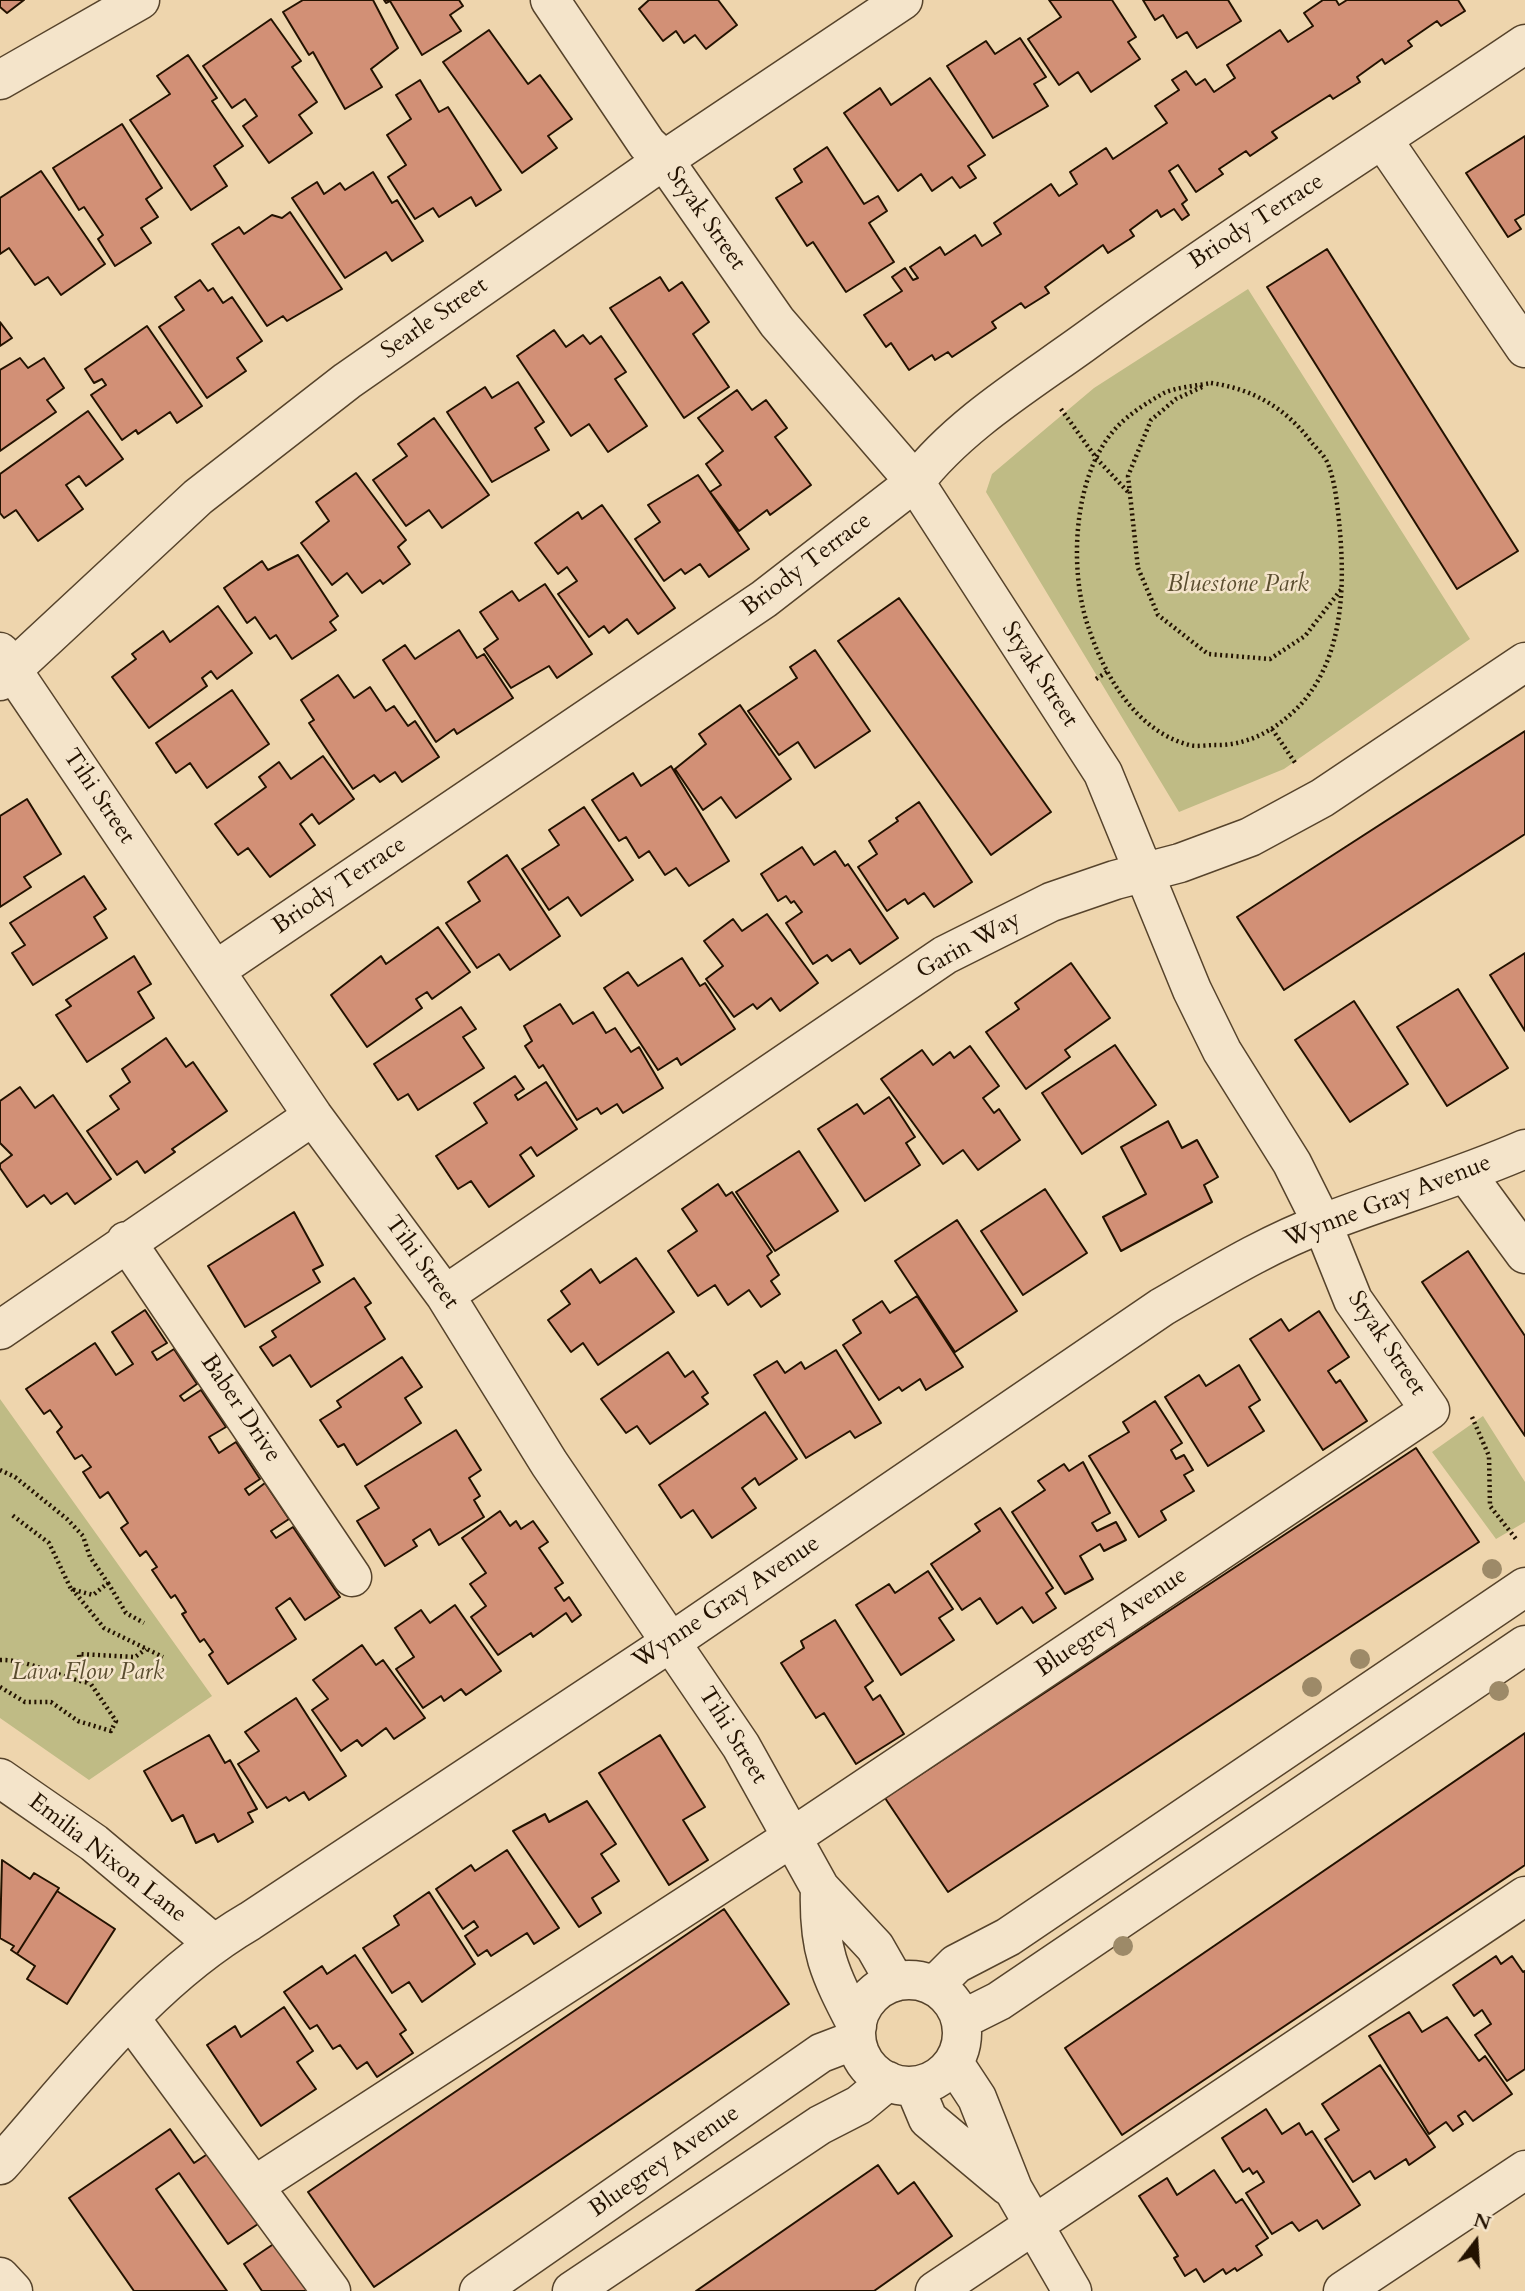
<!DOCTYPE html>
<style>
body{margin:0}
#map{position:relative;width:1525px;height:2291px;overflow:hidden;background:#eed5ad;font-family:Cardo,serif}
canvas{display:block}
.north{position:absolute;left:1441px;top:2207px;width:70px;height:70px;-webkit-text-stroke:5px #f4e4ca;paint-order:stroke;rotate:17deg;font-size:19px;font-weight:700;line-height:28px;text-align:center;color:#231200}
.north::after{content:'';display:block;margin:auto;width:24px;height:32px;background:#231200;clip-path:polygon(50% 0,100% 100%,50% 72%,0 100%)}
</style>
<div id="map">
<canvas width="1525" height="2291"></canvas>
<div class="north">N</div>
</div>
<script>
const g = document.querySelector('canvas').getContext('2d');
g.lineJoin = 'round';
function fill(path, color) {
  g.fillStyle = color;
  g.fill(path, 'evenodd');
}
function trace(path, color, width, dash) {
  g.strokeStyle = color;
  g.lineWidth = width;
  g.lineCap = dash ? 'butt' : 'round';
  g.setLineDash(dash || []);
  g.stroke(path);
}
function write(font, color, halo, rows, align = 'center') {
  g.font = font + ' Cardo,serif';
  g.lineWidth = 5;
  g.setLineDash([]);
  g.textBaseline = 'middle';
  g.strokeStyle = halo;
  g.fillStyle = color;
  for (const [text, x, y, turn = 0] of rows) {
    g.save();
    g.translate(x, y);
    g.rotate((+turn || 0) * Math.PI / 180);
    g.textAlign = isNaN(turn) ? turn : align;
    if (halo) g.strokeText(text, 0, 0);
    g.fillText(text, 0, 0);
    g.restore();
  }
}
fill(new Path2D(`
 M1248,289L1470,639L1284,769L1179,812L986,492L992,474L1094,388Z
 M0,1399L212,1696L89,1780L0,1718Z
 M1483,1416L1525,1482V1522L1496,1539L1432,1452Z`), '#bfbb85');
const building = new Path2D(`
 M0,0H24L7,13L0,7Z
 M303,0H373L398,48L371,69L382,87L345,109L313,52L309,55L283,12Z
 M384,0H459L463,6L450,15L461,31L422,55L390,1L386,3Z
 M649,0H718L737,25L706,49L695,35L684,43L676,31L663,41L639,9Z
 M1049,0H1112L1136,37L1128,42L1140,59L1091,92L1078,72L1059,85L1028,39L1061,17Z
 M1143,0H1228L1241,21L1197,48L1187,32L1177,38L1163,15L1155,20Z
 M1323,0H1336L1339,5L1347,0H1458L1465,11L1441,26L1437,21L1408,41L1412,46L1385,64L1382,59L1357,77L1360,82L1333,99L1330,95L1272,132L1277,138L1250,156L1246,151L1219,169L1223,174L1196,192L1178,165L1169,171L1187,200L1182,204L1189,215L1182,220L1174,209L1161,217L1157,210L1130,230L1134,236L1108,253L1103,245L1045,287L1049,293L1025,308L1021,303L992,322L996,328L952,357L948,352L935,360L932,355L909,370L891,343L886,347L864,315L902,291L892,277L905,268L913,280L918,278L910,267L940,247L945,255L975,235L982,246L1001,234L994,223L1051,184L1059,196L1077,184L1070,172L1106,148L1113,159L1167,123L1155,106L1179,90L1172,80L1186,71L1196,85L1205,79L1214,92L1235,78L1227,65L1280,30L1288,42L1313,26L1304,13Z
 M271,19L301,61L292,67L317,102L299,115L312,133L269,163L243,126L257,116L245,99L232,108L203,66Z
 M489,30L528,84L540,75L572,119L548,136L557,148L522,173L443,62Z
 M1020,38L1046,77L1034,84L1048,106L993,138L947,66L986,41L995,54Z
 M188,55L217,98L212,101L243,146L214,166L227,186L191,210L130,120L170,94L157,76Z
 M930,78L985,155L968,166L976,178L960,188L952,177L932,191L921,174L898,191L844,113L880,88L891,105Z
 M420,80L439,112L448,107L501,190L476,206L471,197L439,217L433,208L415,219L388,177L406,165L387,135L411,119L396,95Z
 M122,124L162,188L146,199L158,217L141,228L151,243L115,266L98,239L103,235L84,207L79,210L53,168Z
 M1525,136V214L1515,220L1521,229L1508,237L1466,173Z
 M827,147L864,204L878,196L887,211L869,223L894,262L846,292L813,242L807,246L776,198L802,182L794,169Z
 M41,171L105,264L61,295L48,277L35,285L9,248L0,254V198Z
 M373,172L392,203L397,200L423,241L392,261L386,252L345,278L292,198L317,182L324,194L340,183L345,190Z
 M290,212L342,289L287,321L283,316L267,326L212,244L239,227L244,234L272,215L282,218Z
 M1327,249L1518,551L1457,589L1267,287Z
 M660,277L669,291L682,282L709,322L693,334L729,387L684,418L610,308Z
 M200,280L208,291L213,288L223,303L232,297L262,341L237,358L246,371L207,398L159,327L184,310L175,297Z
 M0,322L12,338L0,346Z
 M147,326L202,406L177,423L170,412L138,434L136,430L122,440L91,395L106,385L102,379L94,383L85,369Z
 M554,330L566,347L583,335L590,344L601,336L626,372L615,379L647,426L608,452L589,424L571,436L517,356Z
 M20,358L28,368L44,358L64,388L47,400L56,412L0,451V370Z
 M518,382L544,422L535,428L549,450L492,482L447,412L485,387L492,398Z
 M737,390L752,410L766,400L787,428L775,437L811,485L770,515L767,510L739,531L710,492L721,485L706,464L723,451L698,418Z
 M88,411L123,459L86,486L79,476L66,485L83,509L38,541L16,510L4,518L0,513V474Z
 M434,418L489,495L442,528L429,510L406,526L373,480L407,456L398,444Z
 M356,473L406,540L398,547L410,564L383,584L380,580L362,593L347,573L332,585L301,543L329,521L316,502Z
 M698,475L749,549L709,577L700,564L685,574L681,569L664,581L635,539L660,522L648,505Z
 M602,505L675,608L638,634L627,619L609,633L604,626L589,637L558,594L577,581L567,567L558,574L535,543L578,512L582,519Z
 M298,555L338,616L330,622L336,630L292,659L276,635L270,639L255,617L247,623L224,588L262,561L268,570Z
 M545,584L592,654L557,678L549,666L511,688L484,649L498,639L480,612L512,591L519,601Z
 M899,598L1051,812L991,855L838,641Z
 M218,606L252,653L217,679L211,671L202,678L207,686L149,728L112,677L136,659L132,654L163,631L170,642Z
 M459,630L477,658L484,654L513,698L457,734L454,729L436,742L383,660L405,645L415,659Z
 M815,650L870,731L815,768L798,742L779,755L748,711L797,678L790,667Z
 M338,675L354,698L370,687L386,711L394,706L408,726L415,721L439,757L402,782L395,772L380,782L374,775L353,789L309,723L314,720L301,700Z
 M232,690L269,744L207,788L190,763L176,773L156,743Z
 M740,705L791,779L736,818L721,797L703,810L675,769L706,744L699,734Z
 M1525,731V834L1284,990L1237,917Z
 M323,756L354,799L319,824L312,814L300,824L315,845L270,877L248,848L238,855L215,824L266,787L259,777L279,762L291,779Z
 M671,766L729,861L689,886L676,868L665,875L649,851L639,858L626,837L619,841L592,800L633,773L641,786Z
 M27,799L61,854L24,877L31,887L0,907V816Z
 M919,802L972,882L934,907L924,893L908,904L905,899L887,911L858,867L877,854L869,841L898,821L896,818Z
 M584,807L633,880L581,916L568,897L549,910L522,869L559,845L549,830Z
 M802,847L814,865L835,851L845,866L848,864L898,938L860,964L850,949L832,961L827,955L813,964L786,923L802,912L794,901L791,903L786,896L778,901L761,874Z
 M507,855L560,936L510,970L499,954L477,968L446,923L480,901L468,882Z
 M84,876L106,909L94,917L107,938L33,985L12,953L25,945L10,923Z
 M767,914L818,983L780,1011L771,998L757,1009L753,1004L734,1017L706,979L723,966L704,941L733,919L742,931Z
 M438,927L470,972L432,999L427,992L416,999L422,1008L367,1047L331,995L381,956L386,964Z
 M1525,953V1031L1490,975Z
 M134,956L151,984L138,992L154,1018L87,1062L56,1015L71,1006L66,1000Z
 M682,958L700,986L705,983L735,1029L681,1065L677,1058L658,1070L604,988L628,972L638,986Z
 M1071,963L1110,1018L1065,1050L1070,1057L1026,1089L986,1032L1019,1009L1015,1003Z
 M1458,989L1508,1068L1447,1106L1397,1027Z
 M1354,1001L1408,1084L1350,1122L1295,1040Z
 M560,1004L573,1024L593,1012L606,1033L615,1028L631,1052L639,1047L663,1088L623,1113L617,1104L601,1114L597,1108L577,1120L543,1065L539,1068L525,1046L532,1041L524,1026Z
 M461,1007L476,1029L463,1037L484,1068L418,1110L408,1094L398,1100L374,1064Z
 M166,1038L186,1067L193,1062L227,1111L172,1149L175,1152L145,1173L137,1161L117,1175L87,1131L119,1109L110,1096L130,1082L122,1069Z
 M1115,1045L1156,1105L1082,1154L1042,1093Z
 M970,1046L999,1086L983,1098L994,1113L999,1109L1020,1140L978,1170L963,1150L943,1164L881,1079L922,1050L933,1065L950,1052L954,1058Z
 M515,1076L524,1089L515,1095L518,1100L546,1082L577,1129L537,1156L531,1147L520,1155L534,1176L489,1207L471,1181L458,1189L436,1156L487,1123L474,1103Z
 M20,1087L35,1108L53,1095L111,1179L75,1204L67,1193L51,1204L44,1195L27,1207L0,1168V1164L12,1155L0,1143V1101Z
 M889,1097L915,1137L906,1143L920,1165L865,1201L818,1129L857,1104L864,1114Z
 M1168,1121L1182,1148L1197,1140L1218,1177L1204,1185L1212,1202L1121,1251L1103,1217L1146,1194L1121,1147Z
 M799,1151L838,1211L775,1251L736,1192Z
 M718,1184L726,1196L732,1192L772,1252L767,1256L779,1275L771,1281L780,1294L761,1307L749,1290L728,1305L715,1285L698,1296L668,1251L697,1231L682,1209Z
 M1045,1189L1087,1253L1023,1295L981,1231Z
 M294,1212L323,1265L313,1270L320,1282L245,1327L208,1266Z
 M957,1220L1017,1311L955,1352L895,1261Z
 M1468,1251L1525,1336V1436L1422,1282Z
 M636,1258L674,1312L598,1365L583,1343L571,1352L548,1320L570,1304L561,1291L591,1269L600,1283Z
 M354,1278L371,1303L365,1307L385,1339L311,1387L290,1355L273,1366L260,1347L276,1337L272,1331Z
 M917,1296L963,1367L926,1390L920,1379L902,1391L899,1387L879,1400L843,1345L861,1333L853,1320L882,1301L890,1313Z
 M145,1310L167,1343L152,1352L157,1360L174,1349L197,1384L180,1396L184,1401L201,1390L226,1427L209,1437L219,1453L236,1442L260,1479L245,1489L249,1495L265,1483L289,1519L271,1531L276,1538L293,1527L340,1597L305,1620L290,1598L276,1608L296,1639L228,1684L209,1655L213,1652L204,1639L200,1642L182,1614L186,1612L175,1595L171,1598L152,1570L157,1567L146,1551L140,1556L121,1528L128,1523L108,1492L100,1498L83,1472L91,1467L82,1455L75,1459L57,1432L62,1427L50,1410L44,1414L26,1389L95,1343L116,1375L133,1364L112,1332Z
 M1319,1311L1349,1357L1328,1371L1336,1383L1340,1380L1367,1421L1323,1450L1250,1339L1281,1319L1289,1331Z
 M836,1350L881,1423L855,1438L850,1431L806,1458L754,1375L777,1361L785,1373L801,1362L805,1369Z
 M668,1352L685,1377L693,1371L708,1393L702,1397L708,1404L650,1444L637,1426L626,1433L601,1399Z
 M402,1357L422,1387L405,1398L421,1423L357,1465L344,1444L338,1447L320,1420L341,1407L337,1401Z
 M1239,1365L1260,1400L1249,1407L1264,1431L1208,1466L1165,1397L1199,1375L1206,1386Z
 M1155,1401L1182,1443L1171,1450L1176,1459L1184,1455L1193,1470L1184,1475L1194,1491L1161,1511L1166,1520L1139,1537L1089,1456L1129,1432L1123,1422Z
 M765,1412L797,1459L759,1485L755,1478L742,1488L756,1508L712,1538L693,1510L681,1518L659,1485Z
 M456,1430L481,1470L469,1478L480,1496L474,1500L484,1517L439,1545L430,1529L413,1540L417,1546L385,1566L357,1521L379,1508L365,1486Z
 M1416,1448L1479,1542L948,1892L885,1798Z
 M1083,1462L1110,1513L1092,1523L1097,1531L1116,1522L1126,1540L1104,1551L1100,1544L1080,1556L1093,1579L1065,1594L1012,1512L1045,1490L1038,1481L1064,1464L1069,1471Z
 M1000,1508L1053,1588L1046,1593L1056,1608L1033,1623L1022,1607L997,1624L980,1598L962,1610L931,1564L980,1531L975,1524Z
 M500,1511L510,1526L516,1521L521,1529L533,1521L548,1542L539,1548L563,1583L555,1588L564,1601L569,1597L581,1615L572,1622L566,1613L533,1637L531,1633L498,1655L471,1617L486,1606L470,1584L486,1573L462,1538Z
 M928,1571L953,1609L939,1618L954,1640L901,1675L856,1605L889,1584L895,1593Z
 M455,1605L501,1671L466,1695L461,1689L444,1701L441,1696L423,1708L396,1669L414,1657L395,1628L421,1610L430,1623Z
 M835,1620L873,1681L865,1687L873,1700L880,1695L904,1734L856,1764L824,1713L816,1718L781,1663L804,1648L801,1641Z
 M362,1645L376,1665L383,1660L425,1718L394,1739L386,1728L362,1746L357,1740L341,1751L312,1710L328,1699L313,1680Z
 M296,1698L346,1776L309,1800L304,1792L289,1801L286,1797L267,1808L238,1764L259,1751L245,1732Z
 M1525,1733V1865L1122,2135L1065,2048Z
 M209,1735L225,1763L230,1760L257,1809L248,1813L253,1822L218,1842L214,1834L196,1843L183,1815L172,1821L144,1771Z
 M660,1735L705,1807L683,1820L708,1860L669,1885L599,1773Z
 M587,1801L616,1844L601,1854L619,1881L592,1898L601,1913L579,1927L513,1831L545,1814L549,1822Z
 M507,1850L559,1928L534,1944L527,1933L491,1956L487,1950L478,1956L465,1936L478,1927L474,1921L463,1929L436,1889L471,1865L475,1871Z
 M2,1860L30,1879L34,1873L59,1888L17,1954L11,1950L14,1946L0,1938Z
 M57,1891L115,1929L67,2004L27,1979L35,1966L17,1954Z
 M429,1892L475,1964L422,2002L409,1982L392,1993L363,1948L399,1925L394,1916Z
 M724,1909L789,2004L374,2287L308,2192Z
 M355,1955L406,2030L400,2034L413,2053L377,2077L367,2062L357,2069L340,2045L333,2049L317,2025L310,2029L284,1992L322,1966L327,1974Z
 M1496,1956L1501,1964L1512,1956L1523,1972L1525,1971V2069L1507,2081L1475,2035L1491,2024L1482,2010L1474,2016L1453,1985Z
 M284,2007L313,2051L297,2062L316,2089L261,2126L207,2045L235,2026L241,2037Z
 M1409,2012L1422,2032L1447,2017L1479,2061L1485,2056L1512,2094L1473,2121L1465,2111L1458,2116L1463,2124L1453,2131L1446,2122L1429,2134L1369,2036Z
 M1380,2065L1435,2147L1409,2165L1406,2159L1375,2179L1370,2171L1353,2182L1325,2139L1339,2130L1322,2104Z
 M1266,2109L1282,2134L1299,2123L1306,2135L1312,2131L1360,2205L1323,2229L1317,2220L1299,2231L1292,2222L1272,2234L1246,2193L1264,2182L1257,2171L1253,2174L1249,2168L1243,2172L1222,2138Z
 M170,2129L194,2163L212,2151L261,2222L228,2244L179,2173L156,2189L227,2291H134L69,2198Z
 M878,2165L898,2194L914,2182L952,2236L874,2291H696Z
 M1214,2170L1236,2203L1242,2199L1268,2238L1256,2246L1262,2255L1237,2271L1235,2268L1226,2274L1223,2269L1204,2282L1196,2269L1185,2276L1174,2258L1178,2256L1139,2196L1167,2178L1177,2195Z
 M275,2243L309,2291H262L244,2264Z`);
fill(building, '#d29076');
trace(building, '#231200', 2);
const minor = new Path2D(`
 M0,80L140,0
 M1383,140L1525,348
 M0,652L313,1116L445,1295L549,1463L741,1746L820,1888L875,1947L895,1982
 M0,681L198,497L347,381L664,160L903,0
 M216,970L764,599L915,482C958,426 1025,385 1082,344C1226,239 1377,144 1525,44
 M1467,1175L1525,1254
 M126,1241L352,1577
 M445,1295L945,955L1051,902L1115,880L1180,863L1250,837L1322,798L1525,662
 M0,1330L313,1116
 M0,1778L94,1843L213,1943
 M820,1888C818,1950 829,1972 857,2026
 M856 2033a53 53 0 1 1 106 0a53 53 0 1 1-106 0Z
 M934,1986L956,1964L1008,1937L1525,1587
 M130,2018L331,2291
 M961,2020L999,2001L1525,1645
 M954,2063L977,2098L1013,2189L1072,2291
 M915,2088L928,2119L1008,2186
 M0,2165C76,2079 149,1980 250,1921L671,1642L1162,1307C1214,1277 1267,1244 1324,1223C1391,1197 1459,1178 1525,1149
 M254,2186L794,1836L1430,1410L1353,1300L1322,1223L1292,1163L1222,1051L1192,990L1103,773L915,482L777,322L664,160L647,144L550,0
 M0,2277L13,2291
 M479,2291L821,2053L855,2040
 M572,2291L820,2125L859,2105L888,2081
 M935,2291L1525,1896
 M1343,2291L1525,2170`);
trace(minor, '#56432b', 41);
trace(new Path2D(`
 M1211,383C1253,389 1286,408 1312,443C1317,449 1325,456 1328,464C1335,482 1337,502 1339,521C1345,581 1345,654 1302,703C1279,728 1249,746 1215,745C1207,745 1196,747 1189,745C1134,730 1103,673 1087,623C1069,567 1073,473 1117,427C1129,414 1148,402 1164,393C1177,387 1196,386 1211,383Z
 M1202,387L1176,399L1151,420L1128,476L1138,568L1158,615L1208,654L1270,659L1305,636L1343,587
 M1061,409L1097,459L1128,492
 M1096,679L1107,672
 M1272,729L1296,764
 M1472,1417L1489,1456L1490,1506L1516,1539
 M0,1470L15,1477L67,1519L83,1536L90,1557L108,1583L93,1595L71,1589L49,1543L12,1515
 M108,1583L126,1613L144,1623
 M72,1589L104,1628L163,1657
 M0,1660C28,1659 60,1678 90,1683
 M0,1687L25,1702H51L78,1721L111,1731L116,1721L80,1668L79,1654L135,1657L146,1649`), '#231200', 4.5, [2, 3.5]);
trace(minor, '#f4e4ca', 38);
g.fillStyle = '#9d8a68';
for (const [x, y] of [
 [1492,1569],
 [1360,1659],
 [1312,1687],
 [1499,1691],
 [1123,1946]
]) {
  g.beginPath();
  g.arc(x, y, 10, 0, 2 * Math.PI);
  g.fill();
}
write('24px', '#231200', '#f4e4ca', [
 ["Styak Street",705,219,55],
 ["Briody Terrace",1257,222,-33],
 ["Searle Street",435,319,-35],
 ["Briody Terrace",807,565,-37],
 ["Styak Street",1039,675,57],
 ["Tihi Street",98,797,56],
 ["Briody Terrace",340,886,-34],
 ["Garin Way",969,946,-29],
 ["Wynne Gray Avenue",1388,1202,-21],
 ["Tihi Street",421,1263,54],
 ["Styak Street",1386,1344,56],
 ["Baber Drive",240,1409,56],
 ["Wynne Gray Avenue",727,1603,-34],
 ["Bluegrey Avenue",1112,1623,-34],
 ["Tihi Street",732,1736,58],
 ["Emilia Nixon Lane",107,1859,38],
 ["Bluegrey Avenue",665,2162,-35]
]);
write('italic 24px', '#5a4d2f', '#f4e4ca', [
 ["Bluestone Park",1238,585],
 ["Lava Flow Park",88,1673]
]);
</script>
